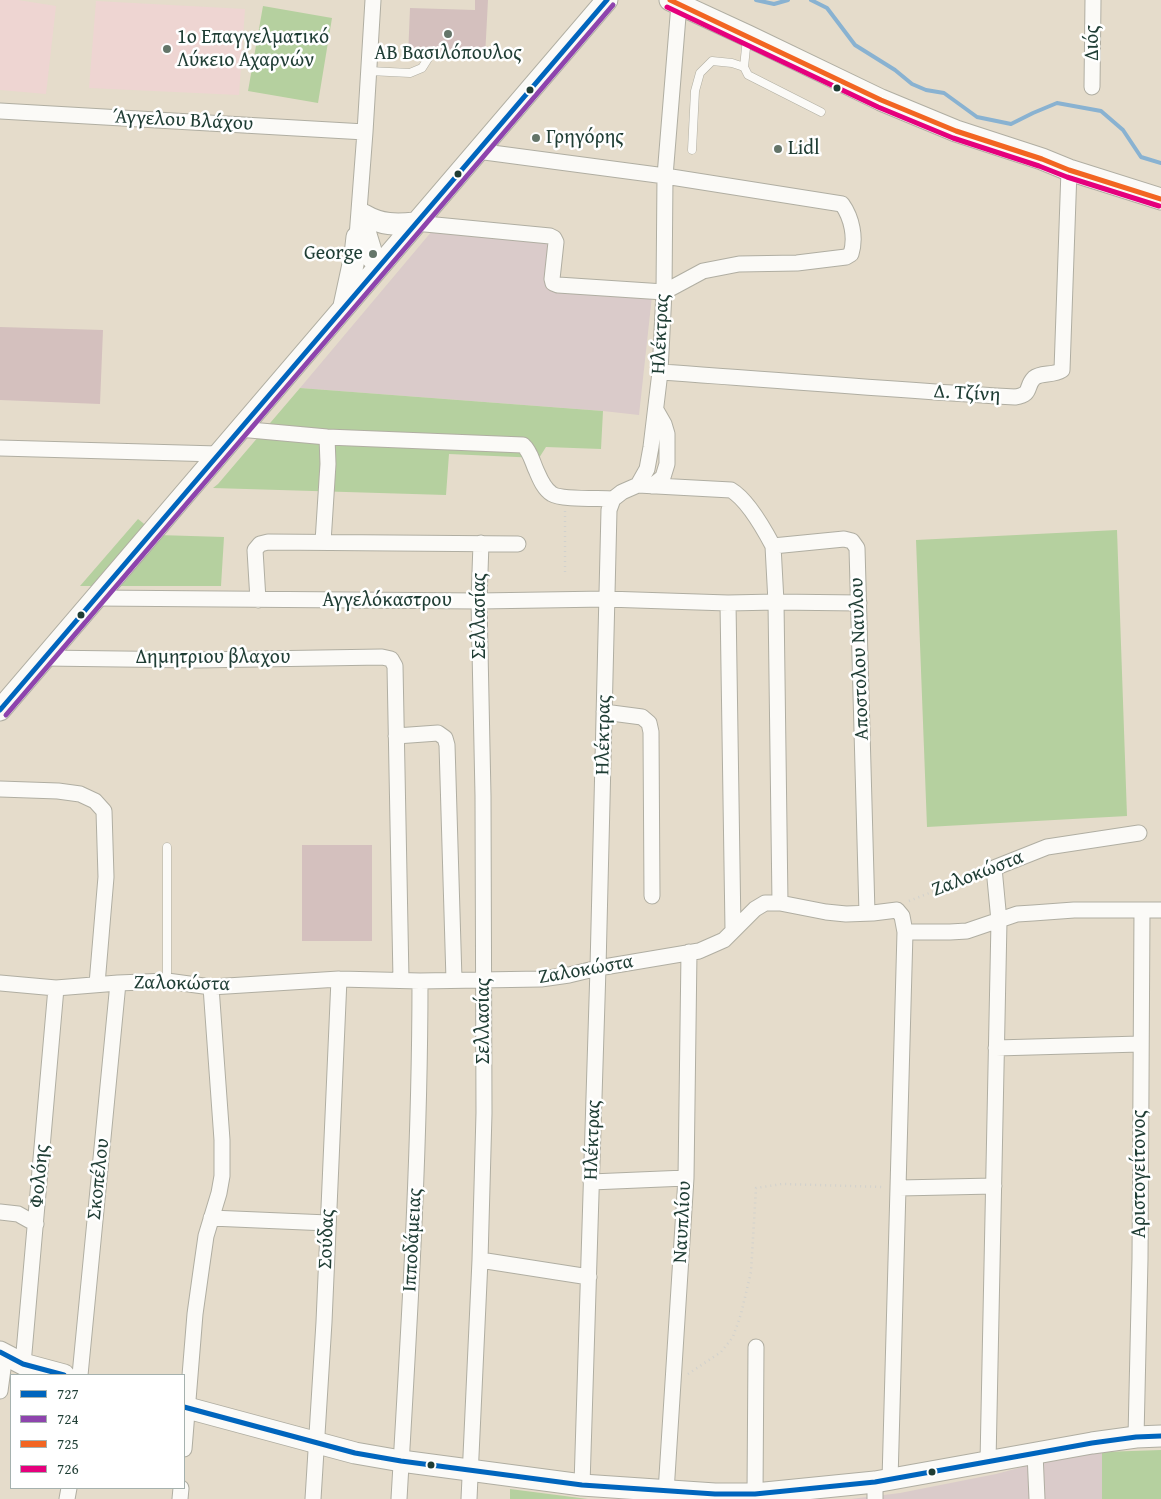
<!DOCTYPE html>
<meta charset="utf-8">
<style>
body{margin:0}
#map{position:relative;width:1161px;height:1499px;overflow:hidden;background:#e5dccb;font-family:"Gentium Book Plus",serif}
canvas{display:block}
.legend{position:absolute;left:10px;top:1374px;width:175px;height:115px;box-sizing:border-box;background:#fff;border:1px solid #a5b1ae;margin:0;padding:6px 9px;list-style:none;font-size:15px;color:#1f3d34}
.legend li{display:flex;align-items:center;gap:10px;height:25px}
.legend b{width:25px;border:1px solid #a5b1ae}
</style>
<div id="map">
<canvas width="1161" height="1499"></canvas>
<ul class="legend">
<li><b style="height:6px;background:#0065bd"></b>727</li>
<li><b style="height:6px;background:#8e44ad"></b>724</li>
<li><b style="height:6px;background:#f26522"></b>725</li>
<li><b style="height:6px;background:#e5007d"></b>726</li>
</ul>
</div>
<script>
const g = document.querySelector('canvas').getContext('2d');
g.lineJoin = 'round';
function fill(path, color) {
  g.fillStyle = color;
  g.fill(path, 'evenodd');
}
function trace(path, color, width, dash) {
  g.strokeStyle = color;
  g.lineWidth = width;
  g.lineCap = dash ? 'butt' : 'round';
  g.setLineDash(dash || []);
  g.stroke(path);
}
function write(font, color, halo, rows, align = 'center') {
  g.font = font + ' "Gentium Book Plus",serif';
  g.lineWidth = 5;
  g.setLineDash([]);
  g.textBaseline = 'middle';
  g.strokeStyle = halo;
  g.fillStyle = color;
  for (const [text, x, y, turn = 0] of rows) {
    g.save();
    g.translate(x, y);
    g.rotate((+turn || 0) * Math.PI / 180);
    g.textAlign = isNaN(turn) ? turn : align;
    if (halo) g.strokeText(text, 0, 0);
    g.fillText(text, 0, 0);
    g.restore();
  }
}
fill(new Path2D(`
 M0,0H18L56,6L46,94L0,90Z
 M96,1L245,9L239,95L89,88Z`), '#eed5d2');
fill(new Path2D(`
 M432,231L554,240L549,289L652,296L639,415L603,411L300,388Z
 M1102,1452V1499H851L900,1493L996,1474L1045,1461Z`), '#dacbca');
fill(new Path2D(`
 M263,6L332,18L318,103L248,91Z
 M300,388L603,411L601,449L546,447L539,458L449,454L446,495L213,488L218,484Z
 M138,519L158,535L224,537L221,586H80Z
 M1117,530L1127,816L927,827L916,540Z
 M1161,1450V1499H1102V1452Z
 M510,1489L588,1499H510Z`), '#b5d09f');
trace(new Path2D(`
 M756,0L774,4L788,0
 M811,0L827,8L855,45L895,70L912,84L926,90L944,93L977,117L1011,124L1033,113L1057,103L1101,111L1123,130L1141,157L1161,163`), '#89b2d1', 4);
fill(new Path2D(`
 M475,0H488L485,57H435L432,53L429,51L426,52L422,57H408L410,8L475,10Z
 M0,327L103,330L100,404L0,400Z
 M302,845H372V941H302Z`), '#d4c0be');
const lane = new Path2D(`
 M747,38L744,67L748,75L821,112
 M369,71L410,73L422,68L429,57
 M692,150L695,91L700,73L712,61L732,63L744,67
 M167,847V981`);
const street = new Path2D(`
 M373,0L365,132L357,237C362,251 367,260 379,267
 M1092,87L1093,0
 M0,111L365,132
 M362,211L379,267
 M415,223L550,236L554,238L556,242L552,279L553,283L558,285L664,292L703,271L739,264L797,263L846,257L851,254C856,238 852,218 842,204L665,176L477,151
 M660,372C778,380 897,390 1015,397C1033,394 1025,387 1034,378C1041,372 1053,376 1062,370L1069,170
 M239,429L327,437L523,445C531,452 532,462 537,472C540,479 544,489 552,494C561,500 600,498 613,499
 M0,448L218,454
 M638,485L731,490C748,500 764,529 773,546
 M652,486L663,477L667,464V434L664,424L656,410
 M323,542L328,464L327,437
 M94,598L479,601L606,599L728,603L776,602L859,603
 M258,600L255,550L260,544L268,542L518,544
 M728,603L733,930
 M44,658L197,660L382,657L391,659L395,666L401,980
 M604,712L642,717L649,723L651,732L652,896
 M396,736L438,733L445,738L447,745L454,980
 M0,789L58,791L80,794L95,801L104,811L106,877L97,984
 M780,903L776,602L773,546L844,539L852,541L857,548L867,913
 M905,932H950L967,931L1017,914L1033,913L1074,910H1161
 M0,983L56,988L118,983L167,981L211,987L339,979L420,981L541,979L569,975L598,968L699,951L724,940L755,909L765,903H780L826,912L846,914L873,913L897,910L902,916L905,932L890,1480
 M996,1048L1140,1044
 M591,1182L686,1178
 M899,1188L994,1186
 M0,1212L18,1214L36,1224
 M211,1218L328,1223
 M480,1260L589,1277
 M23,1364L56,988
 M80,1375L118,983
 M0,1391L5,1354
 M1136,1437L1140,1259L1142,910
 M184,1449L195,1314L201,1271L206,1236L219,1193L222,1176V1140L211,987
 M1035,1453L1037,1499
 M988,1462L999,921L994,868L1047,847L1139,833
 M582,1485L598,968L609,510L613,499L622,492L638,485L647,469L651,447L660,372L664,292L665,176L679,4
 M666,1492L686,1178L689,952
 M755,1494L756,1347
 M67,1499L69,1488
 M180,1499L181,1488
 M313,1499L324,1322L339,979
 M399,1499C409,1327 420,1154 420,981
 M469,1499L480,1260L484,1113L483,796L479,601L481,543
 M875,1499V1482`);
const secondary = new Path2D(`
 M670,0L748,36L881,100L956,131L1042,159L1069,170L1161,199
 M364,215C381,225 396,225 415,223
 M344,306L355,255L357,237
 M0,710L607,0
 M0,1352L23,1364L64,1375
 M184,1407L355,1453L401,1461L582,1485L715,1494H755L875,1482L1092,1443L1136,1437L1161,1436`);
trace(lane, '#b0aea2', 9);
trace(street, '#b0aea2', 17);
trace(secondary, '#b0aea2', 23);
trace(new Path2D(`
 M565,572V511
 M909,901L980,873
 M688,1374L721,1352L733,1337L741,1314L751,1272L756,1188L782,1184L884,1187`), '#d1d1cd', 2.5, [1, 4]);
trace(lane, '#fbfaf7', 8);
trace(street, '#fbfaf7', 15);
trace(secondary, '#fbfaf7', 21);
trace(new Path2D(`
 M0,710L607,0
 M0,1352L23,1364L64,1375
 M184,1407L355,1453L401,1461L582,1485L715,1494H755L875,1482L1092,1443L1136,1437L1161,1436`), '#0065bd', 5);
trace(new Path2D(`
 M6,715L613,5`), '#8e44ad', 5);
trace(new Path2D(`
 M670,0L881,100L956,131L1042,159L1069,170L1161,199`), '#f26522', 5);
trace(new Path2D(`
 M667,7L878,107L953,138L1039,166L1067,177L1159,206`), '#e5007d', 5);
for (const [x, y, r, color] of [
 [448,34,5,"#647569"],
 [167,49,5,"#647569"],
 [837,88,4.5,"#1f3d34"],
 [530,90,4.5,"#1f3d34"],
 [536,138,5,"#647569"],
 [778,149,5,"#647569"],
 [458,174,4.5,"#1f3d34"],
 [373,254,5,"#647569"],
 [81,615,4.5,"#1f3d34"],
 [431,1465,4.5,"#1f3d34"],
 [932,1472,4.5,"#1f3d34"]
]) {
  const dot = new Path2D();
  dot.arc(x, y, r, 0, 2 * Math.PI);
  g.fillStyle = color;
  g.fill(dot);
  trace(dot, '#fff', 2);
}
write('20px', '#1f3d34', '#fff', [
 ["1ο Επαγγελματικό",177,38],
 ["Λύκειο Αχαρνών",177,61],
 ["ΑΒ Βασιλόπουλος",448,54,"center"],
 ["Γρηγόρης",546,138],
 ["Lidl",788,149],
 ["George",363,254,"right"]
], 'left');
write('20px', '#1f3d34', '#fff', [
 ["Διός",1093,43,-90],
 ["Άγγελου Βλάχου",183,121,3],
 ["Ηλέκτρας",661,334,-87],
 ["Δ. Τζίνη",967,394,3],
 ["Αγγελόκαστρου",387,601],
 ["Σελλασίας",480,616,-90],
 ["Δημητριου βλαχου",213,658],
 ["Αποστολου Ναυλου",860,659,-92],
 ["Ηλέκτρας",604,735,-89],
 ["Ζαλοκώστα",978,874,-21],
 ["Ζαλοκώστα",586,970,-10],
 ["Ζαλοκώστα",182,984,1],
 ["Σελλασίας",484,1021,-90],
 ["Ηλέκτρας",593,1140,-88],
 ["Αριστογείτονος",1140,1174,-90],
 ["Φολόης",40,1176,-85],
 ["Σκοπέλου",99,1179,-84],
 ["Ναυπλίου",683,1222,-87],
 ["Σούδας",327,1239,-88],
 ["Ιπποδάμειας",413,1240,-87]
]);
</script>
